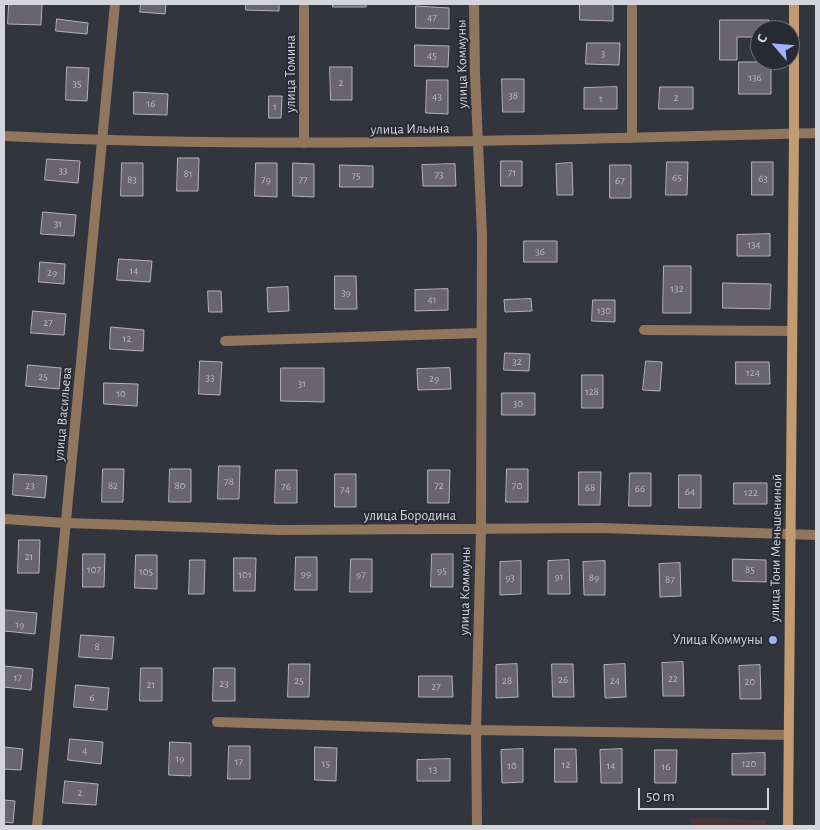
<!DOCTYPE html>
<meta charset="utf-8">
<style>
body{margin:0}
#map{position:relative;width:820px;height:830px;overflow:hidden;background:#32343e;font-family:"Alegreya Sans",sans-serif}
canvas{display:block}
.frame{position:absolute;inset:0;border:5px solid #d3d5db;pointer-events:none}
.north{position:absolute;left:750px;top:20px;width:50px;height:50px;box-sizing:border-box;background:#282a34;border:1px solid #6c6e77;border-radius:50%;rotate:297deg;font-size:14px;font-weight:700;line-height:20px;text-align:center;color:#d3d5db}
.north::after{content:'';display:block;margin:auto;width:18px;height:22px;background:#9fb3fd;clip-path:polygon(50% 0,100% 100%,50% 72%,0 100%)}
.scale{position:absolute;left:638px;top:788px;width:131px;height:22px;box-sizing:border-box;border:2px solid #d3d5db;border-top:0;padding-left:6px;font-size:15px;line-height:18px;white-space:nowrap;color:#d3d5db;-webkit-text-stroke:4px #282a34;paint-order:stroke}
</style>
<div id="map">
<canvas width="820" height="830"></canvas>
<div class="frame"></div>
<div class="north">С</div>
<div class="scale">50 m</div>
</div>
<script>
const g = document.querySelector('canvas').getContext('2d');
g.lineJoin = 'round';
function fill(path, color) {
  g.fillStyle = color;
  g.fill(path, 'evenodd');
}
function trace(path, color, width, dash) {
  g.strokeStyle = color;
  g.lineWidth = width;
  g.lineCap = dash ? 'butt' : 'round';
  g.setLineDash(dash || []);
  g.stroke(path);
}
function write(font, color, halo, rows, align = 'center') {
  g.font = font + ' "Alegreya Sans",sans-serif';
  g.lineWidth = 4;
  g.setLineDash([]);
  g.textBaseline = 'middle';
  g.strokeStyle = halo;
  g.fillStyle = color;
  for (const [text, x, y, turn = 0] of rows) {
    g.save();
    g.translate(x, y);
    g.rotate((+turn || 0) * Math.PI / 180);
    g.textAlign = isNaN(turn) ? turn : align;
    if (halo) g.strokeText(text, 0, 0);
    g.fillText(text, 0, 0);
    g.restore();
  }
}
fill(new Path2D(`
 M691,818L766,820V826H691Z`), '#4b3637');
const building = new Path2D(`
 M9,4H42L41,25L8,24Z
 M141,4H166L165,14L140,12Z
 M246,4H279V11L246,10Z
 M333,4H366V7H333Z
 M580,4H613V21L580,20Z
 M416,6L449,8V29L416,28Z
 M57,19L88,23L87,34L56,31Z
 M720,20H769V30H760V37H737V60H720Z
 M587,43H620L619,65L586,64Z
 M415,45L449,46L448,67L415,66Z
 M739,62H771V94H739Z
 M67,67L89,68L87,101L66,100Z
 M330,67H352V100H331Z
 M502,79H524V112H503Z
 M427,80H448V114L426,113Z
 M617,87V109H584V88Z
 M660,87H693V109H659Z
 M134,92L168,94L167,115L134,114Z
 M269,96H282L281,118H269Z
 M178,158H199L198,191H177Z
 M47,159L80,161L78,183L45,180Z
 M501,161H522V186H501Z
 M667,162H688L687,195H666Z
 M752,162H773V195H752Z
 M122,163H143V196H121Z
 M256,163H277V197L255,196Z
 M293,163L314,164V197L293,196Z
 M572,163L573,195H557L556,164Z
 M455,164L456,186H423L422,165Z
 M340,165L373,166V187H340Z
 M610,165H631V198H610Z
 M43,212L76,215L74,236L41,234Z
 M770,234V256H737V235Z
 M524,241H557V262H524Z
 M119,259L152,261L150,282L117,280Z
 M40,262L65,264L64,284L39,282Z
 M664,266H691V313H663Z
 M335,276H356L357,309H335Z
 M723,283L771,284L770,309L723,308Z
 M288,287L289,311L268,312L267,288Z
 M448,289V310L415,311V290Z
 M208,291H221L222,312H209Z
 M531,299L532,311L505,312L504,300Z
 M593,300H615V322L592,321Z
 M33,311L66,314L64,335L31,333Z
 M111,327L144,330L143,351L110,349Z
 M505,353L530,354L529,371L504,370Z
 M200,361L222,362L220,395L199,394Z
 M646,361L662,362L660,391L643,390Z
 M736,362H769L770,384H736Z
 M28,365L61,368L59,389L26,386Z
 M281,368H324V402L281,401Z
 M450,368L451,389L418,390L417,369Z
 M582,375H603V408H582Z
 M104,383L138,384L137,406L104,404Z
 M502,393H535V415H502Z
 M219,466H240L239,499H218Z
 M103,469H124L123,502H102Z
 M170,469H191V502H169Z
 M507,469H528V502H506Z
 M276,470H297V503H275Z
 M428,470H450L449,503H428Z
 M579,472H601L600,505H579Z
 M630,473H651V506H629Z
 M14,474L47,476L45,498L13,495Z
 M335,474H356V507H335Z
 M679,475H701V508H679Z
 M734,483H767V504H734Z
 M19,540H40L39,573H18Z
 M83,554H105L104,587H83Z
 M432,554H453V587H431Z
 M136,555H157V589L135,588Z
 M296,557H317V590H295Z
 M234,558H256L255,591H234Z
 M351,559H372V592H350Z
 M733,559L766,560V582L733,581Z
 M190,560H205L204,594H189Z
 M569,560L570,594H548V561Z
 M521,561V594L500,595V562Z
 M605,561V595H584L583,562Z
 M680,563L681,596L660,597L659,564Z
 M5,610L37,613L35,634L4,631Z
 M81,635L114,637L112,659L79,657Z
 M683,662L684,696H663L662,663Z
 M289,664H310L309,697H288Z
 M517,664L518,697L496,698V665Z
 M552,664H573L574,697H553Z
 M625,664L626,697L605,698L604,665Z
 M760,665L761,699H740L739,666Z
 M4,666L33,669L31,690L4,687Z
 M141,668H162V701H140Z
 M214,668H235V701H213Z
 M419,676H452L453,697H419Z
 M76,685L109,688L107,710L74,707Z
 M70,739L103,742L101,764L68,760Z
 M170,742L191,743V776L169,775Z
 M229,746H250V779H228Z
 M4,747L23,749L21,770L4,769Z
 M315,747L337,748L336,781L315,780Z
 M523,749V782L502,783L501,750Z
 M555,749H576L577,782H555Z
 M622,749V783H601L600,750Z
 M655,750H677L676,783H655Z
 M765,753V775H732V754Z
 M450,759V781H417V760Z
 M65,781L98,784L96,805L63,803Z
 M4,800L15,801L13,823L4,822Z`);
fill(building, '#696570');
trace(building, '#b5b0bb', 1);
trace(new Path2D(`
 M644,330L792,331
 M225,341L480,333`), '#90765c', 10);
trace(new Path2D(`
 M304,4V143
 M474,4L475,74L482,235L481,530L476,730L477,826
 M632,4V137
 M4,136C275,149 545,140 816,133
 M4,519L66,523L280,530L601,528L816,535
 M217,722L476,730L788,735
 M37,826L115,4`), '#90765c', 10);
trace(new Path2D(`
 M788,826L794,134V4`), '#c39a71', 10);
for (const [x, y, r, color] of [
 [773,640,5,"#9fb3fd"]
]) {
  const dot = new Path2D();
  dot.arc(x, y, r, 0, 2 * Math.PI);
  g.fillStyle = color;
  g.fill(dot);
  trace(dot, '#282a34', 2);
}
write('11px', '#b8b9c0', null, [
 ["47",432,18],
 ["3",603,54],
 ["45",432,56],
 ["136",755,78],
 ["2",341,83],
 ["35",77,84],
 ["38",513,96],
 ["43",437,97],
 ["2",676,98],
 ["1",601,99],
 ["16",151,104],
 ["1",275,107],
 ["33",63,171],
 ["71",512,173],
 ["81",188,174],
 ["73",439,175],
 ["75",356,176],
 ["65",677,178],
 ["63",763,179],
 ["83",132,180],
 ["79",266,180],
 ["77",303,180],
 ["67",620,181],
 ["31",58,224],
 ["134",754,245],
 ["36",540,252],
 ["14",134,271],
 ["29",52,273],
 ["132",677,289],
 ["39",346,293],
 ["41",432,300],
 ["130",604,311],
 ["27",48,323],
 ["12",127,339],
 ["32",517,362],
 ["124",753,373],
 ["25",43,377],
 ["33",210,378],
 ["29",434,379],
 ["31",302,384],
 ["128",592,392],
 ["10",121,394],
 ["30",518,404],
 ["78",229,482],
 ["23",30,486],
 ["82",113,486],
 ["80",180,486],
 ["72",439,486],
 ["70",517,486],
 ["76",286,487],
 ["68",590,488],
 ["66",640,489],
 ["74",345,490],
 ["64",690,492],
 ["122",751,493],
 ["21",29,557],
 ["107",94,570],
 ["85",750,570],
 ["95",442,571],
 ["105",146,572],
 ["99",306,574],
 ["101",245,575],
 ["97",361,575],
 ["91",559,577],
 ["93",510,578],
 ["89",594,578],
 ["87",670,580],
 ["19",20,625],
 ["8",97,647],
 ["17",18,678],
 ["22",673,679],
 ["26",563,680],
 ["25",299,681],
 ["28",507,681],
 ["24",615,681],
 ["20",750,682],
 ["23",224,684],
 ["21",151,685],
 ["27",436,687],
 ["6",92,698],
 ["4",85,751],
 ["19",180,759],
 ["17",239,762],
 ["15",326,764],
 ["120",749,764],
 ["12",566,765],
 ["10",512,766],
 ["14",611,766],
 ["16",666,767],
 ["13",433,770],
 ["2",80,793]
]);
write('14px', '#d3d5db', '#282a34', [
 ["улица Коммуны",462,64,-91],
 ["улица Томина",291,74,-90],
 ["улица Ильина",410,129,-1],
 ["улица Васильева",63,414,-85],
 ["улица Бородина",410,516],
 ["улица Тони Меньшениной",776,548,-89],
 ["улица Коммуны",465,591,-89]
]);
write('14px', '#d3d5db', '#282a34', [
 ["Улица Коммуны",763,640]
], 'right');
</script>
